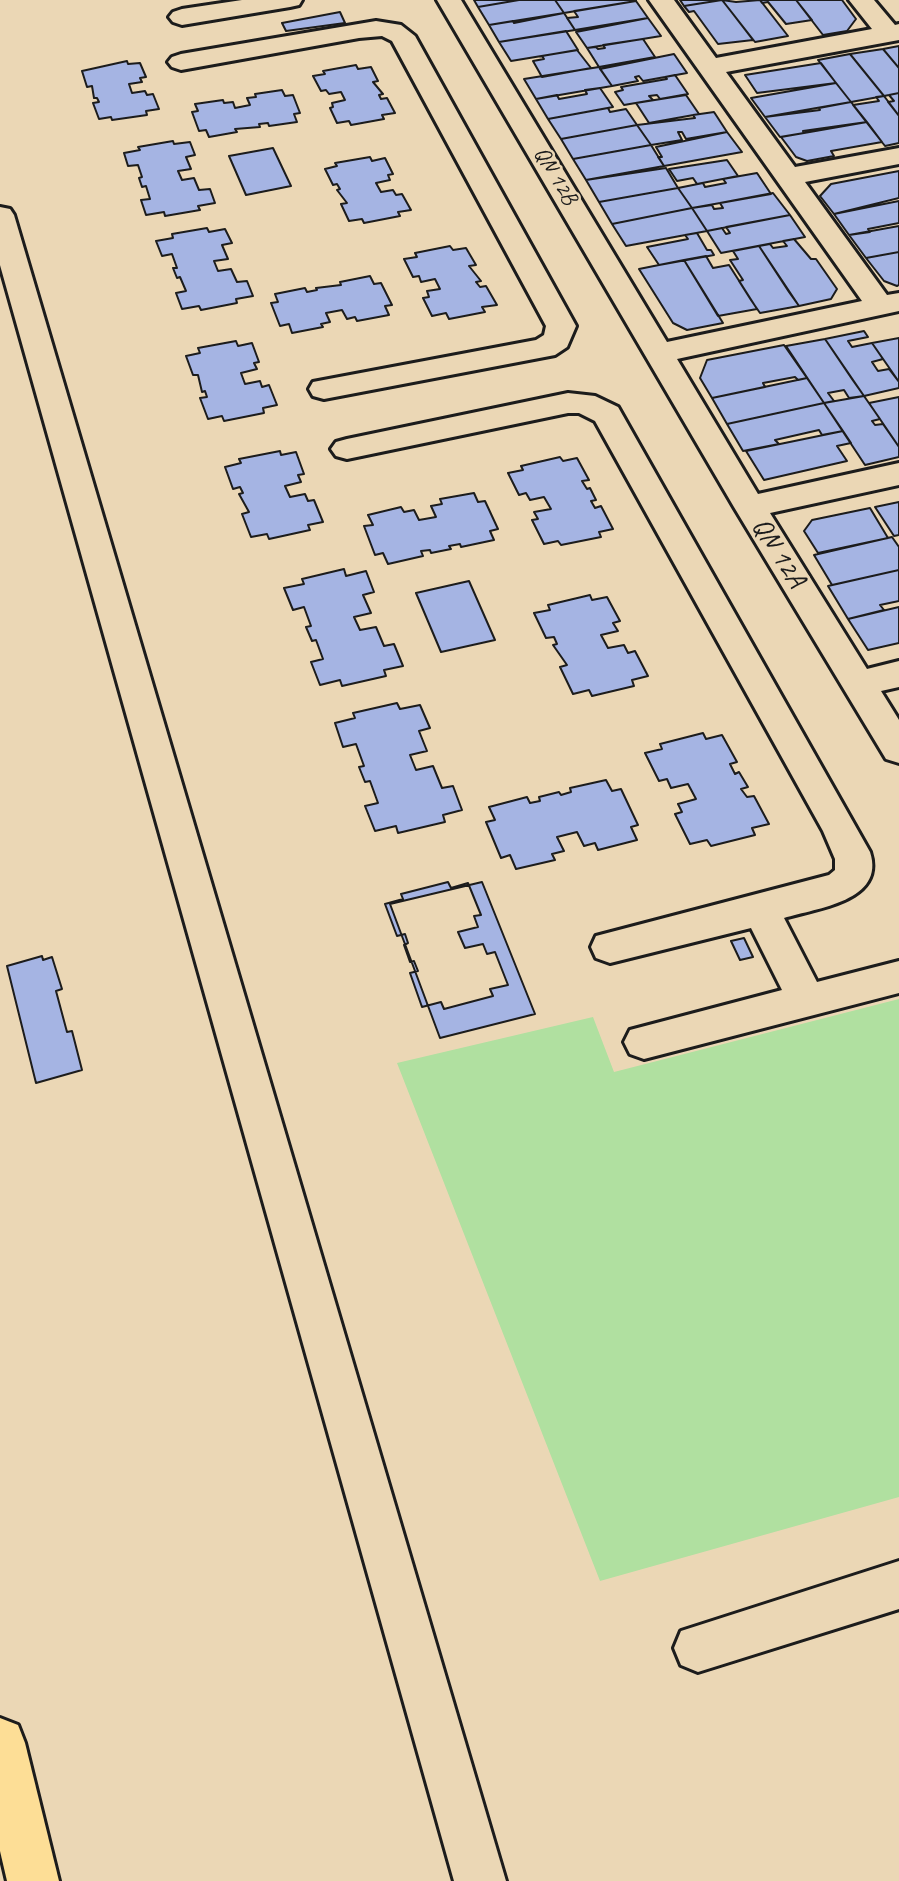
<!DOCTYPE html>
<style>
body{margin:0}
canvas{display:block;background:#ebd7b5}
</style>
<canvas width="899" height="1881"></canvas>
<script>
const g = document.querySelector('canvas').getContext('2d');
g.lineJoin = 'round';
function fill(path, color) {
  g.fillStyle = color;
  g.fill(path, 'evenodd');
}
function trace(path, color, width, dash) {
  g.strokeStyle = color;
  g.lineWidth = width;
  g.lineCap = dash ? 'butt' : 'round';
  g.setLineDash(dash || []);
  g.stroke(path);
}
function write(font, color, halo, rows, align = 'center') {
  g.font = font + ' Caveat,sans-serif';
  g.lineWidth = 5;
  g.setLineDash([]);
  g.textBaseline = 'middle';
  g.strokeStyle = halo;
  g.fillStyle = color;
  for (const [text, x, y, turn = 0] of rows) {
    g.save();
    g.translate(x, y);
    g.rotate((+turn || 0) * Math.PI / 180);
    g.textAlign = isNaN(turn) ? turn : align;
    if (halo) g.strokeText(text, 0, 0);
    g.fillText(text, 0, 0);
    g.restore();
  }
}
fill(new Path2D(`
 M899,999V1497L600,1581L397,1063L593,1017L614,1072Z`), '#b0e0a0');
const building = new Path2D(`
 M474,0H519L478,7Z
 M519,0H555L564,13L489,25L478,7Z
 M555,0H636V1L564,13Z
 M680,0H722L684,6Z
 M722,0L736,2L760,0L788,36L755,42Z
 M722,0L726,5L753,40L718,44L694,11L689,12L684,6Z
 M760,0H796L812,20L786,24L768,2L762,3Z
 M796,0H842L856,19L847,31L823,35Z
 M636,1L648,18L575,30L567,18L578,17L574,11Z
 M340,12L345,23L286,31L282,23Z
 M564,13L575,30L499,42L489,25L513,21L514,23Z
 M648,18L661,36L587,48L576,32Z
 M566,31L578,50L511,61L499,42Z
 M643,39L655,57L599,67L587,48L596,47L598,49L605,48L603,45Z
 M899,46V68L883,49Z
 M883,49L899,68V93L884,96L850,54Z
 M577,50L591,68L542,77L533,61L544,59L542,56Z
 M674,54L687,73L643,81L639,76L635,77L638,81L612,86L600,69Z
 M850,54L884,96L851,102L818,60Z
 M127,61L128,64L140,63L146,77L140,78L142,82L129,84L132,93L145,91L147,95L153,94L159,109L146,111L147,115L112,120L111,117L99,119L93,103L99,102L97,98H94L92,86L87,87L82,71Z
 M821,63L836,83L757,93L745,75Z
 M356,65L358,69L371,67L378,81L373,82L383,94L379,95L381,99L387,98L395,113L382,115L384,119L351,125L349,121L337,123L330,108L333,107L332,103L345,100L341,92L329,94L326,90L321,91L313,76L325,74L323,71Z
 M599,67L612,86L536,99L524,79Z
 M675,75L688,94L660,99L657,95L649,96L653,100L624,105L615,92L623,90L621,87L667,79L665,77Z
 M836,83L851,102L765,117L751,98Z
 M600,88L613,107L548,119L536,99L557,95L559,99L587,94L585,90Z
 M282,90L285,96L293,95L300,113L294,114L297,122L269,126L268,123L259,124L260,127L235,129L237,132L209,137L206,130L199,131L192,112L198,111L195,104L223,100L224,103L233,102L235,108L250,105L247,98L256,97L255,94Z
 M899,93V116L888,102L894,101L889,95Z
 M686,95L699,114L649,123L636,103Z
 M884,96L899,116V143L885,146L853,105L879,101L876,97Z
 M851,102L867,122L803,131L804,133L780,137L765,117L820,110L819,108Z
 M608,108L610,112L626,109L637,125L561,139L548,119Z
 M714,112L727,132L686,139L682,132H678L682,140L651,145L637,125L695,118L693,115Z
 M867,122L882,142L831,151L834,156L807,161L796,157L781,137Z
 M637,125L651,145L573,159L561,139Z
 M727,132L742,152L664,166L658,157H662L656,147Z
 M173,141L174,144L190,142L195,155L186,157L191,169L178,171L182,180L194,178L199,190L210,189L215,203L198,206L200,210L165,216L164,212L146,215L141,200L150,199L146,186L142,187L139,178L142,177L138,165L128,166L124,153L140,150L138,147Z
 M651,145L664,166L586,180L573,159Z
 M273,148L291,186L246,195L229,156Z
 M370,157L372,161L385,158L393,174L388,175L390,180L376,183L381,192L393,190L396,195L402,194L411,210L398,212L400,216L364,223L362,219L349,221L341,204L347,203L337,190L340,189L337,184L333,185L325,169L337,166L335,163Z
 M727,160L738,176L697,184L693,178L677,181L669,169Z
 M666,168L678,188L599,202L586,180Z
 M899,171V198L834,214L820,196L831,184Z
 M757,173L771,194L692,208L678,188L703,183L705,187L726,183L723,179Z
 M678,188L692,208L612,224L599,202Z
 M773,193L790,215L707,231L692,208L712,205L714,209L723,208L720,203Z
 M899,201V223L868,229L870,232L849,235L834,214Z
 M692,208L707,231L626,246L612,224Z
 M790,215L805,237L721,253L707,231L722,228L726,234L730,233L726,227Z
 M899,226V252L866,258L849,235Z
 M207,228L209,232L225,229L232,243L222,245L228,259L214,261L218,271L231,269L237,282L247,281L253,296L236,299L237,303L201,310L199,306L182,309L176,293L186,291L180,277L177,278L173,268H177L172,254L162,256L156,241L173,238L172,234Z
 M697,233L707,250H711L714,255L659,265L647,247L688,239L685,235Z
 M794,239L811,259H816L837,289L831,299L799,306L759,246L770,244L773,248L787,246L783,241Z
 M450,246L453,250L466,248L476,265L469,266L481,281L476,282L480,287L486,286L497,305L482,307L485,312L449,319L446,313L432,316L423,298L429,297L427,291L440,289L435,279L421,282L419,276L413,277L404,259L417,257L415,253Z
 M759,246L789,292L799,306L760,313L751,300L739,281L743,280L730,260L738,259L733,251Z
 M899,252V285L897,286L884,281L866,258Z
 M706,256L713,268L729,265L757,309L718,316L684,260Z
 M684,260L723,323L687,330L673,323L639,269Z
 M370,276L374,284L381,283L392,305L385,306L389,315L357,321L355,317L347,319L342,310L326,313L330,322L321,324L323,327L292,333L289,324L280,326L271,303L278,302L275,294L305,288L307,292L317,290L316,288L341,285L340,282Z
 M864,331L868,337L848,341L852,347L872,343L883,359L872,362L878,371L889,369L899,382V388L864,396L825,339Z
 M899,338V382L872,343Z
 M825,339L852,379L864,396L849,398L844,390L828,393L834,401L824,403L786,346Z
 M236,341L238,346L252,343L259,362L254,363L257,369L241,373L245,384L260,381L262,387L269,385L277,405L263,408L264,413L224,421L222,416L208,419L200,398L207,397L205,391L202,392L198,375H193L186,356L200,353L198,348Z
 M784,345L807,378L798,380L795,377L763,383L765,387L712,398L700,378L707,360Z
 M807,378L824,403L727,424L712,398Z
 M864,396L880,419L872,421L875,425L883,424L899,447V457L865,465L824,403Z
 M899,397V447L869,403Z
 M824,403L843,431L822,435L819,430L775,440L779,444L743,451L727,424Z
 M843,431L851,443L837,446L847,461L764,480L746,451Z
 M280,451L281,455L296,452L304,474L298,475L301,482L285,486L290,497L305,494L308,501L314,500L323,522L308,525L310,530L269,539L267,534L251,537L242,514L249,512L239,494L243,493L240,487L233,489L225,467L241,463L239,459Z
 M560,457L563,461L577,458L589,480L582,481L587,489L590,488L596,500L591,501L595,508L601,506L613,529L599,532L601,537L561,545L558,541L544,544L532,520L538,519L534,512L551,509L544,497L530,500L526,493L519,495L508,473L523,470L521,466Z
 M474,493L478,502L485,501L498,529L490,531L494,540L461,547L460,544L449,546L451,549L431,553L430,550L421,551L423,556L388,564L383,553L375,555L364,526L373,525L368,515L401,507L404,512L414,510L419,520L436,517L431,506L442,504L440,499Z
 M899,502V535L894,536L875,507Z
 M870,508L888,538L818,553L804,531L812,520Z
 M892,537L899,547V570L832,585L814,555Z
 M344,569L346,576L366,571L374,592L363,595L371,613L354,617L360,630L376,627L384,646L394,644L403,666L384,670L386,676L342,686L340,680L320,685L311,662L323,659L316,640L312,641L306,627L311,626L304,607L293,610L284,588L304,584L302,579Z
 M899,570V601L880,605L884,610L848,619L828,586Z
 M469,581L495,640L441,652L416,593Z
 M590,595L592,600L607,597L620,621L613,623L618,631L601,635L608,648L624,645L628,653L635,651L648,676L632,680L634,686L592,696L589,690L573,694L560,667L567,665L553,645L557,644L554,637L546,638L534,613L550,610L548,605Z
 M899,607V643L868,650L848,619Z
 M397,703L400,709L420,705L430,728L419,731L427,751L410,755L416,770L433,766L442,788L453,786L462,810L443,815L445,822L398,833L396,826L375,831L365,806L378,803L370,781L365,782L359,767L364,766L356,744L343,747L335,723L355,718L353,713Z
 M703,733L706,739L722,735L737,762L730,764L735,774L739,772L748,787L741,789L747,797L754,796L769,824L752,828L755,835L711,846L707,840L690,844L675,814L682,812L678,804L696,799L688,784L671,788L667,779L659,781L645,753L662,749L660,744Z
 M606,780L612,791L621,789L638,825L631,827L637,840L598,850L595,843L584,846L577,832L557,837L564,851L552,854L555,860L516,869L510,855L501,858L486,822L495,820L489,807L527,797L530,803L540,801L539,797L559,792L561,795L571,792L570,788Z
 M448,882L451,888L468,883L481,915L474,916L478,927L458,932L465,948L483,944L487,954L495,952L508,985L490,989L493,996L444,1009L441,1002L422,1007L410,973L418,971L414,961L410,962L404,945L408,943L405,934L397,936L385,904L403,899L401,894Z
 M482,882L535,1014L440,1038L390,904Z
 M744,938L753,957L740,960L731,941Z
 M42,956L43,960L52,957L62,989L56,991L67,1032L72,1031L82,1070L36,1083L7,966Z`);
fill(building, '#a5b4e3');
trace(building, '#1c1c1c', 2);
const street = new Path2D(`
 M242,0H302L299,5L290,7L182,25L173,22L169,17L173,12L182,9Z
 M437,0H461L667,342L862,301L649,0H674L716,58L872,29L849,0H874L895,25L899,24V40L726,72L795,167L899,148V164L805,182L887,295L899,293V311L677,359L758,494L899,463V485L770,513L867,669L899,661V687L881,691L899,720V763L886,759L734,507Z
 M376,21L401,25L415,36L576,326L567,347L555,355L324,399L313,396L309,389L313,382L536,340L544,335L546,326L392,41L382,36L359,38L181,70L172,67L168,62L172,57L181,54Z
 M568,393L595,396L618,407L870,852C886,901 817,908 784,918L817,982L899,961V993L644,1059L630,1054L624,1042L630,1030L782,990L751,928L610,963L596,958L591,947L596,936L829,875L835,870V859L823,831L595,421L579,413H568L347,459L336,456L331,449L336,442L347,439Z
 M899,1561V1609L698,1672L681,1665L674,1648L681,1631Z`);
const secondary = new Path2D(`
 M0,207L10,209L14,215L506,1881H454L0,265Z`);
const highway = new Path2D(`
 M0,1718L18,1725L25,1743L59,1881H7L0,1851Z`);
trace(street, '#1c1c1c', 6);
trace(secondary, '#1c1c1c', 6);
trace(highway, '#1c1c1c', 6);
fill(street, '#ebd7b5');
fill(secondary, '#ebd7b5');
fill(highway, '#fdde96');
write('23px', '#1c1c1c', '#ebd7b5', [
 ["QN 12B",555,176,59]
]);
write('28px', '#1c1c1c', '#ebd7b5', [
 ["QN 12A",778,553,58]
]);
</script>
